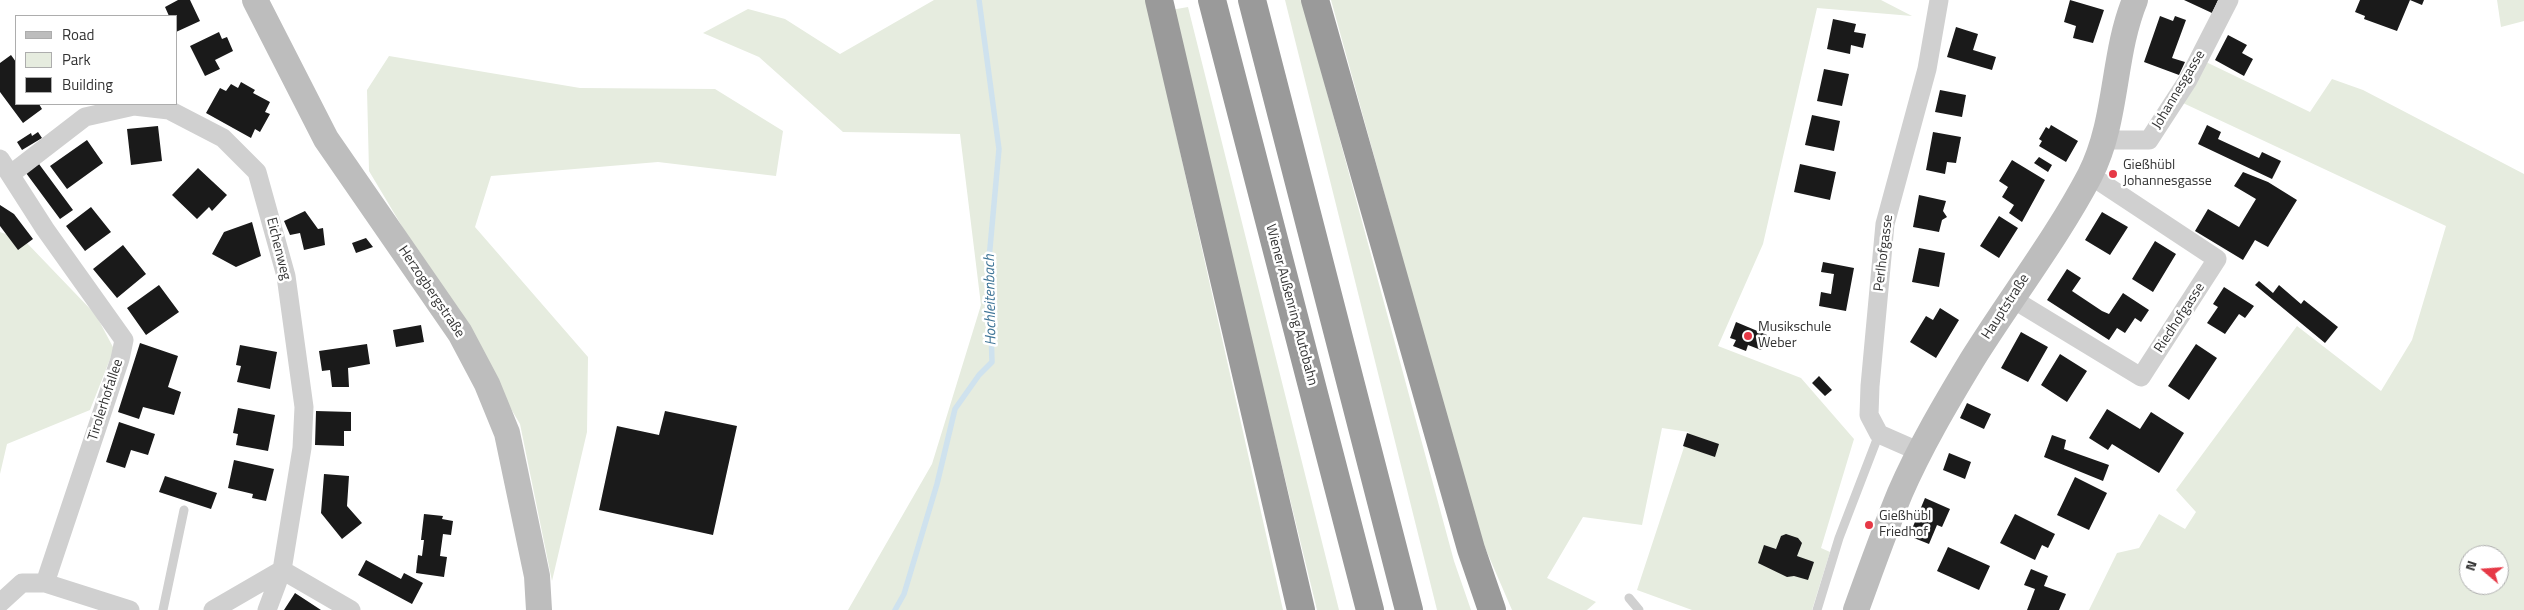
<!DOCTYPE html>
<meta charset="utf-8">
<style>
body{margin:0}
#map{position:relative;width:2524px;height:610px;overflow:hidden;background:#fff;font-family:"Titillium Web",sans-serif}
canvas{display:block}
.legend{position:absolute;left:15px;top:15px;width:162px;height:90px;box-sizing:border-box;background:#fff;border:1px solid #adadad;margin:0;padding:6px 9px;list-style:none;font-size:15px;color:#333}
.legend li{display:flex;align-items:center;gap:10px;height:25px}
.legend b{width:25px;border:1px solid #adadad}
.north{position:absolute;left:2459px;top:545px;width:50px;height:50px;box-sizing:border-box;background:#fff;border:1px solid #adadad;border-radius:50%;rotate:288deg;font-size:14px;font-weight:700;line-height:20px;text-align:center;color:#333}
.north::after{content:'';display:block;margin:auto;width:18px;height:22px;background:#e63946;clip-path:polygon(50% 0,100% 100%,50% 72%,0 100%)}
</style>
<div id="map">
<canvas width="2524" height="610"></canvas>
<ul class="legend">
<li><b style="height:6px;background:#bdbdbd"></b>Road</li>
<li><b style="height:14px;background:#e6ecdf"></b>Park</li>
<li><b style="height:14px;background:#1a1a1a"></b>Building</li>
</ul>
<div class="north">N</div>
</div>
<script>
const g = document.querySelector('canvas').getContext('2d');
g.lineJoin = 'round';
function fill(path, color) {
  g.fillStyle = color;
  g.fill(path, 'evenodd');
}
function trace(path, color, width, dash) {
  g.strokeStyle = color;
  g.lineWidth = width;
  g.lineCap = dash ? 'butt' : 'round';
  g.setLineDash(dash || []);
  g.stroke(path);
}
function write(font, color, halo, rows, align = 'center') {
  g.font = font + ' "Titillium Web",sans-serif';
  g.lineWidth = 5;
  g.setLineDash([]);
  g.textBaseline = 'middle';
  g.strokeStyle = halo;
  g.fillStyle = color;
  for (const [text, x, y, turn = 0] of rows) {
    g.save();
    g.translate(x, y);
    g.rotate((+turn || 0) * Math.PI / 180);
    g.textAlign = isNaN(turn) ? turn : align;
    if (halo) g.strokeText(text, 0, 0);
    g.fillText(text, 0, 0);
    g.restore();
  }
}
fill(new Path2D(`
 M934,0H1146L1283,610H848L932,464L981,305L960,134L843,132L759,57L703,33L748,9L785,19L840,54Z
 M1285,0H1302L1454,561L1471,610H1437Z
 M1331,0H1881L1912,16L1817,8L1763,244L1718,346L1801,378L1854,439L1821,548L1830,552L1812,610H1692L1637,590L1689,432L1662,428L1642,525L1583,517L1547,578L1596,602L1587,610H1512L1477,529Z
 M2497,0H2524V21L2501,27Z
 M1188,7L1339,610H1317L1171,10Z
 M389,56L580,88L715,89L783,131L776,176L658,162L491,176L475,227L588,357L587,432L552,581L520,424L369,171L367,90Z
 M2206,62L2310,112L2332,79L2363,90L2524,174V610H2089L2117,553L2139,548L2159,514L2185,529L2196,512L2176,490L2297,326L2381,391L2412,340L2446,226L2183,103ZM2469,555H2499V585H2469Z
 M0,232L25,241L96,315L114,349L90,410L7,444L0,474Z`), '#e6ecdf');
trace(new Path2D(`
 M895,610L904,594L937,484L955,409L979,375L992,362L989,259L999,149L979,0`), '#cfe2ee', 5.5);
fill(new Path2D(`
 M178,0H190L200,21L176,32V16H169L165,7Z
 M2070,0L2104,10L2093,43L2073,38L2076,26L2064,22Z
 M2184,0H2218L2212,13Z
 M2360,0H2424L2422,5L2410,0L2397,31L2364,19L2365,16L2355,12Z
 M2160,16L2173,21L2175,16L2186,20L2172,58L2185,62L2179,75L2144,62Z
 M1833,19L1856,24L1854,32L1866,34L1863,48L1851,45L1850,54L1827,49Z
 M1956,27L1978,34L1973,50L1996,57L1992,70L1947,57Z
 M219,32L222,39L227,37L233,51L215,60L220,69L205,76L190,46Z
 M2228,35L2247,45L2242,53L2253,59L2244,76L2215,60Z
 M11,55L16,62V104H39L42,109L23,123L0,92V63Z
 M1824,69L1849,74L1842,106L1817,101Z
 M241,82L255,90L253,93L270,102L265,112L270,114L260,132L255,129L251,138L206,113L220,88L226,91L231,84L238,88Z
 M1940,90L1966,95L1962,117L1935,112Z
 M1812,115L1840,121L1834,151L1805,145Z
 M2051,125L2078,141L2066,162L2039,146L2042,141L2039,139L2046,127L2049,129Z
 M2207,125L2221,132L2218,139L2259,158L2262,152L2281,161L2272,179L2198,144Z
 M158,126L162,161L131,165L127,129Z
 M38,132L42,138L22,150L17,142L31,133L32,136Z
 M1933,132L1961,137L1956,163L1947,162L1945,174L1926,170Z
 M87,140L103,163L67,189L50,166Z
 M2039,157L2052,165L2048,172L2034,163Z
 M2012,160L2045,180L2022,222L2009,213L2014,205L2002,197L2008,187L1999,181Z
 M39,164L73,210L60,219L26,173Z
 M1800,164L1836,172L1830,200L1794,192Z
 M198,168L227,195L212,211L209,207L197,219L172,195Z
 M2243,172L2268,182L2297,200L2268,247L2255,240L2243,260L2195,231L2208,209L2239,227L2256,199L2234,186Z
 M1919,195L1946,201L1943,211L1947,217L1942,220L1939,232L1913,227Z
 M0,205L14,214L33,239L18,250L0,226Z
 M91,207L111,232L85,251L66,226Z
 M305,211L318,229L323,228L325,245L304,250L300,233L290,235L284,221Z
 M2102,212L2128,227L2110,255L2085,240Z
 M1999,216L2018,228L1999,258L1980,246Z
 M252,222L261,256L236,267L212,254L224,232Z
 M366,238L373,247L356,253L352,243Z
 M2155,241L2176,254L2153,292L2132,279Z
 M123,245L146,274L117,298L93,269Z
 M1919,248L1945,253L1939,287L1912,282Z
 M1823,262L1854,268L1846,311L1819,306L1821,292L1831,294L1834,274L1821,272Z
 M2067,269L2081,278L2072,291L2102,311L2109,314L2123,293L2149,310L2141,322L2135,318L2125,333L2117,328L2109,340L2047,300Z
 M2259,281L2273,293L2279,285L2301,304L2304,300L2338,327L2325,343L2255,285Z
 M159,285L179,312L146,335L127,308Z
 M2224,287L2254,306L2245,318L2239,314L2225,334L2207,323L2218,307L2213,304Z
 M1940,308L1959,320L1936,358L1910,342L1926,316L1933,320Z
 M1736,322L1767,335L1761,350L1748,345L1746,351L1733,346L1736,340L1730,338Z
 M421,325L424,342L396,347L393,330Z
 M2021,332L2048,347L2028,382L2001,368Z
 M140,343L178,356L168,387L181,392L174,415L143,407L139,419L118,412Z
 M367,344L370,364L348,368L349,387H332L330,370L322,371L319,351Z
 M2196,344L2217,358L2189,400L2168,386Z
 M240,345L277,352L270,389L237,382L241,366L236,365Z
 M2060,354L2087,371L2067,402L2041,385Z
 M1819,376L1832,390L1825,396L1812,383Z
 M1967,403L1991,414L1984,429L1960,418Z
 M238,408L275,415L268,451L236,445L238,434L233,433Z
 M2107,409L2140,429L2151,412L2184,433L2159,473L2112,444L2108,450L2089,438Z
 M316,411L351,412V431H344V446L315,445Z
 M665,411L737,426L713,535L599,510L617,426L659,435Z
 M119,422L155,434L148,455L131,450L125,468L106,462Z
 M1687,433L1719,444L1715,457L1683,446Z
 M2052,435L2066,440L2064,449L2109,465L2103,481L2044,457Z
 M1949,453L1971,462L1965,479L1943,470Z
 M234,460L274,469L266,501L252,498L253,494L228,488Z
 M324,474L349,476L347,506L362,523L342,539L321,513Z
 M165,476L217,493L211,509L159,492Z
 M2075,477L2107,493L2089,530L2057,515Z
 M1925,498L1950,509L1942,527L1937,525L1929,544L1909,536Z
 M424,514L443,516L442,519L453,521L451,535L443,534L440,556L447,557L444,577L416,573L418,555L422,556L424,540H421Z
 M2015,514L2055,534L2048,548L2042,545L2035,560L2000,543Z
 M1786,534L1798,538L1802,543L1797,556L1814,562L1808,580L1794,576L1787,577L1758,563L1764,545L1776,549L1781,536Z
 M1948,547L1990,566L1979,590L1937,571Z
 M366,560L401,579L404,573L423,583L412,604L358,575Z
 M2031,569L2048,576L2044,586L2066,594L2059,610H2027L2035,589L2024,585Z
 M295,593L321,610H284Z`), '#1a1a1a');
trace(new Path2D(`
 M1629,598L1639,610
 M163,610L184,510
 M1817,610L1839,538L1879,434`), '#d0d0d0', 9);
trace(new Path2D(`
 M2104,140H2149L2188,80L2229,0
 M0,159L45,229L124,340L120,359L45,583
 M11,174L85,117L134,106L169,110L223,138L257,172L286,276L304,407L302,448L282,570L267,610
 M2011,298L2141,377L2217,259L2090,175
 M1920,452L1879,434L1869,415L1870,386L1885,224L1927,69L1939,0
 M0,603L22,583H45L130,610
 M213,610L282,570L351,610`), '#d0d0d0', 19);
trace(new Path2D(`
 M255,0L326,139L460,333L487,384L507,433L537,576L539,610
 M1856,610C1870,571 1884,532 1900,493C1920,447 1946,403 1972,360C2010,299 2057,238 2090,175C2118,120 2112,56 2135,0`), '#bdbdbd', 26);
trace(new Path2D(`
 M1159,0L1301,610
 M1212,0L1370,610
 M1252,0L1409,610
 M1315,0L1471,549L1492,610`), '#9a9a9a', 28);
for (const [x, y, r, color] of [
 [2113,174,5,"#e63946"],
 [1748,336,5,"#e63946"],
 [1869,525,5,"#e63946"]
]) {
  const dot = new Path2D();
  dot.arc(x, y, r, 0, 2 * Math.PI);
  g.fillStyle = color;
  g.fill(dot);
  trace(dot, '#fff', 2);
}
write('14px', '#333', '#fff', [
 ["Johannesgasse",2179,90,-59],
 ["Eichenweg",278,249,76],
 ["Perlhofgasse",1884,253,-83],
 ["Herzogbergstraße",431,292,56],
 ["Wiener Außenring Autobahn",1291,305,75],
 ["Hauptstraße",2006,307,-57],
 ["Riedhofgasse",2180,318,-57],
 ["Tirolerhofallee",106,400,-72]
]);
write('14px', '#333', '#fff', [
 ["Gießhübl",2123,166],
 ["Johannesgasse",2123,182],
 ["Musikschule",1758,328],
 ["Weber",1758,344],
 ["Gießhübl",1879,517],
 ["Friedhof",1879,533]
], 'left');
write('italic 15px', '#3f7597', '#fff', [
 ["Hochleitenbach",991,300,-91]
]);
</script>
